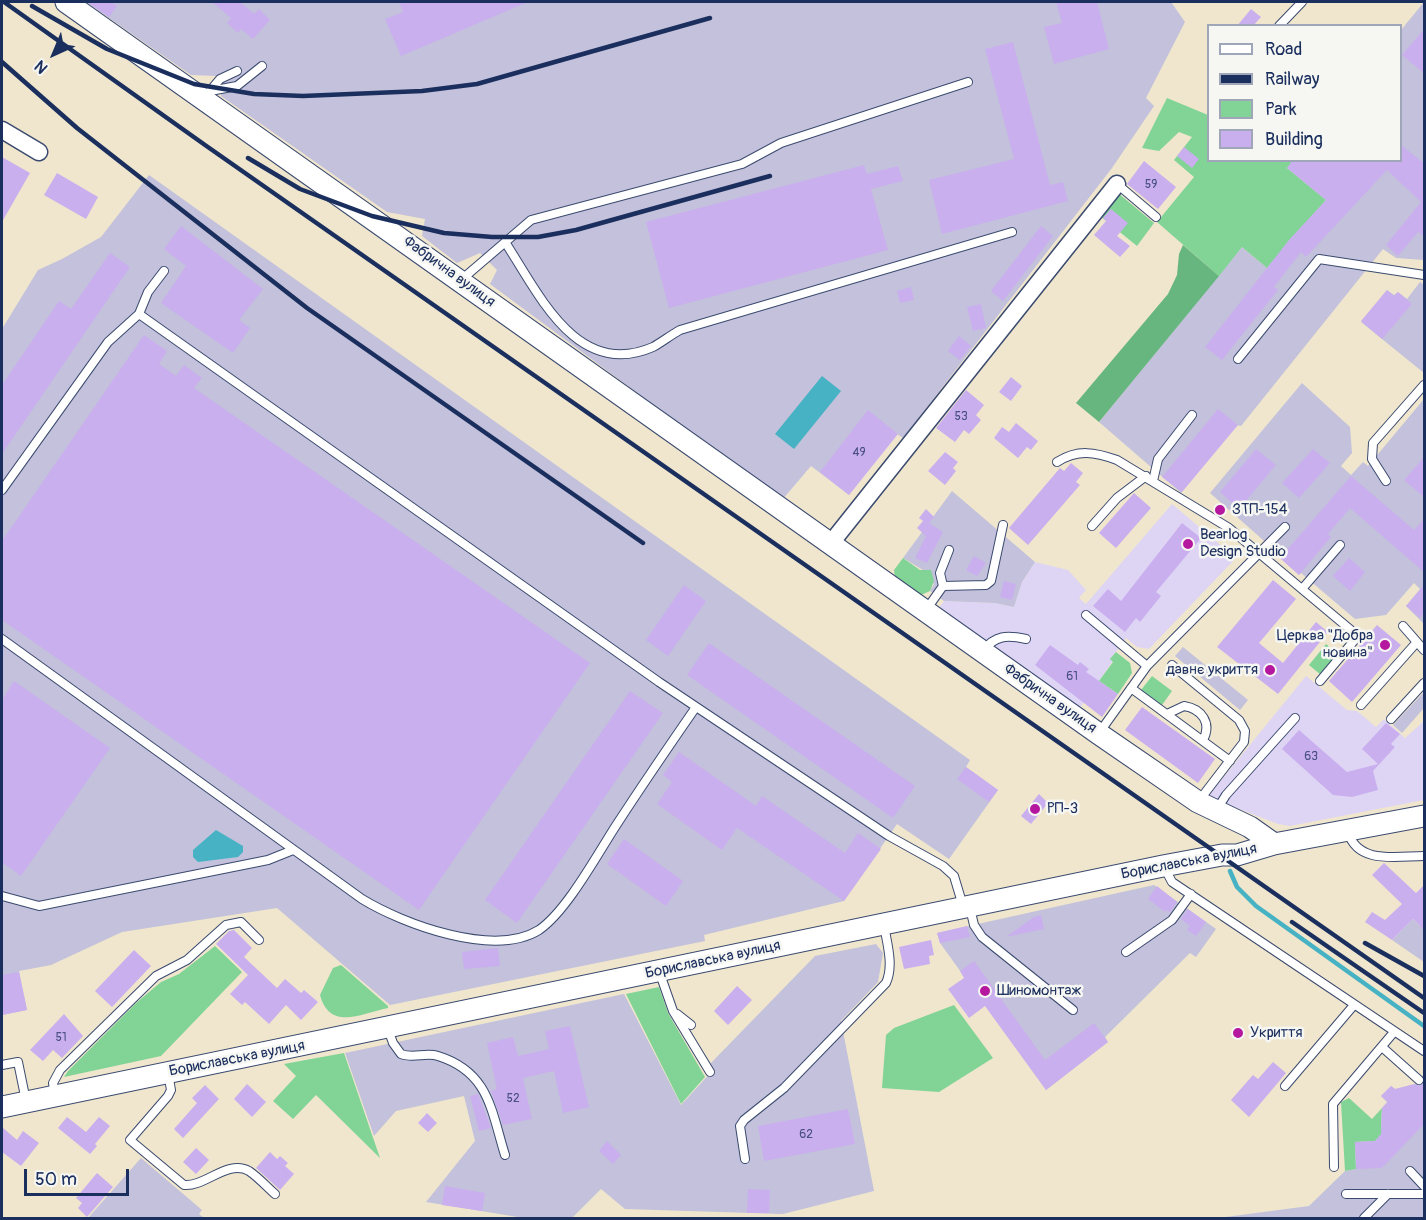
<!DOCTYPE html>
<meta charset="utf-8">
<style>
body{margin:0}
#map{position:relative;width:1426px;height:1220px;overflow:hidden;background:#efe6cd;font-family:Pangolin,sans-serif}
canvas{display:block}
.frame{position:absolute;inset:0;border:3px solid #1b2f5e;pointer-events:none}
.legend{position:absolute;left:1207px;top:24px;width:195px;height:138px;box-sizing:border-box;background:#f6f6f2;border:2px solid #9ea6b7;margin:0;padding:8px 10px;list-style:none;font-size:18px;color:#1b2f5e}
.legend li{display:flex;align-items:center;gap:12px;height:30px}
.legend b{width:30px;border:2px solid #9ea6b7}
.north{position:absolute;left:24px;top:24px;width:60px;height:60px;-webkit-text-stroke:4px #f6f6f2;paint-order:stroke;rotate:224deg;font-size:16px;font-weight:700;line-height:24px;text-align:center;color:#1b2f5e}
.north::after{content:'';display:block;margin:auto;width:21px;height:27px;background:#1b2f5e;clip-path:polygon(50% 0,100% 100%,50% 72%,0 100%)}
.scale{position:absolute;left:24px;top:1169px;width:105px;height:27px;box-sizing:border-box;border:3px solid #1b2f5e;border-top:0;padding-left:8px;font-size:18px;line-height:21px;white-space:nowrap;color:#1b2f5e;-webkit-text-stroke:4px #f6f6f2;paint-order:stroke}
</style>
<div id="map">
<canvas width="1426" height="1220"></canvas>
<div class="frame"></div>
<ul class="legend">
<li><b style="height:8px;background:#fff"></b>Road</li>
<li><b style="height:8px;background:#1b2f5e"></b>Railway</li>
<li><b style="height:16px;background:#81d496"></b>Park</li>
<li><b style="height:16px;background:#caafef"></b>Building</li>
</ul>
<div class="north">N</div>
<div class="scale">50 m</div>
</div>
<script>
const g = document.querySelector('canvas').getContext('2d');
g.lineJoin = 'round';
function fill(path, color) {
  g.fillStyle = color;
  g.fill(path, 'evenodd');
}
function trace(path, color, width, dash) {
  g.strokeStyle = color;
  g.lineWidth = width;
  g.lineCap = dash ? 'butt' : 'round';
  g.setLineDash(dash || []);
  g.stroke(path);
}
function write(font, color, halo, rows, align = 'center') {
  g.font = font + ' Pangolin,sans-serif';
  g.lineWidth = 5;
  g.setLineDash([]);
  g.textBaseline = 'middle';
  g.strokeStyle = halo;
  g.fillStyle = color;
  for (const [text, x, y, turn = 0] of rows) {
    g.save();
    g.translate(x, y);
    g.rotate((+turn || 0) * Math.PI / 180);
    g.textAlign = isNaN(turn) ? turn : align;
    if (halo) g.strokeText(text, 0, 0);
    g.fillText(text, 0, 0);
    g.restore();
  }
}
fill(new Path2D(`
 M1172,504L1236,558L1149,649L1137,647L1126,638L1111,659L1113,661L1080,708L939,608L944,601L995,603L1014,607L1022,582L1035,562L1068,570L1086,590L1079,598L1086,604Z
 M1306,676L1347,710L1357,711L1376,727L1384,719L1405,738L1424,721V800L1290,826L1278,824L1211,798L1210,794Z`), '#ded5f5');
fill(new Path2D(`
 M86,2H1171L1185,22L1146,98L1154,106L1112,168L903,438L897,434L849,495L811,466L782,500L490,284L497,270L480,253L457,263L422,236L425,219L387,212L221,96L223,82L216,76L191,75Z
 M1424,2V260L1396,258L1383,249L1241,426L1237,425L1181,493L1099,422L1242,247L1267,268L1326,200L1287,168L1293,161L1400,160L1401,30Z
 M149,175L970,760L966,767L998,790L949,859L897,824L844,901L704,935L705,941L390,1005L277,908L122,932L51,965L19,971L27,1010L2,1015V329L38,270L62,259L101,237Z
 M1420,282L1424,285V373L1361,322L1387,290L1394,295L1398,292L1407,299Z
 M1302,383L1350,427L1352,453L1341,466L1351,475L1363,462L1368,466L1424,399V624L1406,606L1420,589L1414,583L1386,615L1355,619L1301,573L1299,575L1280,558L1281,556L1210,493Z
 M952,491L1035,562L1022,582L1014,607L995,603L944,601L930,591L934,584L923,570L903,558Z
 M1183,647L1248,700L1240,710L1175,656Z
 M1424,692V708L1402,733L1393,725Z
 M1154,885L1216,929L1196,957L1190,953L1105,1037L1108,1042L1046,1090L940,943L937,933Z
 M1413,919L1420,926L1424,921V962L1392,940Z
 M876,944L883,953L878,982L841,1021L874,1191L783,1214L625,1209L601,1189L572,1218H524L426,1202L475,1141L464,1096L396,1111L374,1136L345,1053L624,994L681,1105L713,1070L709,1065L815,956Z
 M1424,1074V1218H1218L1309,1206L1345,1171L1356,1169L1355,1142L1375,1141L1381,1128L1382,1108L1387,1102L1381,1096L1391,1086L1395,1089L1412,1087Z
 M141,1158L202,1210L199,1214L204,1218H88Z`), '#c3c1db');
fill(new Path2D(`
 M1167,98L1208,115V160L1293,161L1287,168L1326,200L1267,268L1242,247L1219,276L1157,222L1194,177L1174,160L1192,137L1179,132L1159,151L1142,148Z
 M1118,193L1154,223L1137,246L1100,216Z
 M903,558L920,570H931L934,581L930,591L921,595L895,579L894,570Z
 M1326,644L1338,654L1321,675L1309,665Z
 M1116,652L1130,663L1132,673L1118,694L1099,681L1113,662L1110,659Z
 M1152,676L1172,691L1162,705L1141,690Z
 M215,946L242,972L161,1056L64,1077L68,1071L136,1003L161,982L179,974Z
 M341,965L388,1006V1008C360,1014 330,1031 320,995L333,968Z
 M659,987L668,1013L705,1077L681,1104L626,994Z
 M954,1005L993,1058L939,1092L882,1088L886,1035L894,1028Z
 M344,1053L380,1158L316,1095L293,1119L273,1101L296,1076L284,1064Z
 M1349,1098L1372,1119L1382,1108L1381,1128L1384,1131L1375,1141L1355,1142L1356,1169L1345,1171L1341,1102Z`), '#81d496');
fill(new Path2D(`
 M1183,245L1219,276L1099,422L1076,403L1168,294L1177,275L1179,254Z`), '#68b67f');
fill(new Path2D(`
 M822,376L841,391L794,449L775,434Z
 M216,830L243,846V852L238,857L198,862L193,857V850Z`), '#46b2c3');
trace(new Path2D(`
 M1230,871L1237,887L1256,906L1424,1026`), '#46b2c3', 4.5);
fill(new Path2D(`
 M87,2H111L117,6L109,17Z
 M212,2H240L254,14L259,9L270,20L253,39L241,29L238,33L227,23L231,18Z
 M399,2H528L401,56L385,19L403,12Z
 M1056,2H1097L1109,49L1054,64L1044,27L1062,23Z
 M1251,9L1261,17L1253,26H1237Z
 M1425,28V74L1402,55Z
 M1013,42L1050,185L1063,182L1068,201L942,234L929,180L1014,159L985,49Z
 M1401,145L1425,164V237L1418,232L1398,256L1386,245L1421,202L1387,170L1306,257L1301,252L1274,287L1278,290L1222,360L1205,347L1289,240L1326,200L1287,168L1293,160H1401Z
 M1184,147L1199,159L1192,168L1177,156Z
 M2,157L30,173L2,222Z
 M1144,161L1176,187L1158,209L1127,184Z
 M864,165L867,174L898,166L903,181L871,189L888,250L669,308L646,222Z
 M57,173L98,197L86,219L44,195Z
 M1111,209L1128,223L1117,236L1130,246L1120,257L1094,235L1106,221L1103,218Z
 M181,226L263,289L239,320L250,328L233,353L161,303L186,266L164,249Z
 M1041,226L1053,236L1003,301L991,291Z
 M110,253L130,267L2,454V385L59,301L71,309Z
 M911,287L914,300L900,303L897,291Z
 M1387,290L1394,296L1398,292L1412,304L1382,339L1361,321Z
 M981,304L986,328L973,331L967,307Z
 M144,335L167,351L159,364L176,376L184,365L202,378L194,388L590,663L419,910L2,620V541Z
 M959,336L971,346L960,360L948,351Z
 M1011,377L1022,386L1011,401L999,392Z
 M966,390L984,405L976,415L981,420L969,434L964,430L955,442L936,428Z
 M1218,409L1238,425L1182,492L1162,477Z
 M868,410L898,434L849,495L820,472Z
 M1016,423L1038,441L1031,450L1027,447L1018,458L994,438L1002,427L1009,432Z
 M1256,449L1276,465L1239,509L1220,492Z
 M1313,449L1330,463L1299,498L1282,483Z
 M945,452L958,462L953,468L956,471L945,485L928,471Z
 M1425,456V498L1404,480Z
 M1071,463L1083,473L1076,482L1080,485L1028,545L1009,528L1060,468L1064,471Z
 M1351,476L1414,530L1425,518V573L1350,508L1328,534L1331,537L1299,575L1280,558Z
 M1134,493L1151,508L1116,548L1099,533Z
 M926,509L934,517L929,523L943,532L927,563L915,558L926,536L917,528L923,521L919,518Z
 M1182,523L1201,538L1156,592L1161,596L1140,622L1136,618L1125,632L1093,606L1108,589L1121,601Z
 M974,556L986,563L977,576L966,570Z
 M1349,558L1365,572L1350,591L1333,576Z
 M1273,580L1296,599L1259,643L1283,663L1316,622L1328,632L1278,694L1217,647Z
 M1004,581L1016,584L1012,600L1000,597Z
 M1425,584V612L1420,618L1406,606Z
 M684,585L706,601L668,656L646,640Z
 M1377,625L1401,645L1352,702L1329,681Z
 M709,643L915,786L893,818L687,675Z
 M1050,645L1078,665L1080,662L1089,669L1086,672L1118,694L1102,717L1035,665Z
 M14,681L110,748L21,876L2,862V700Z
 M630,691L663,713L517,923L485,900Z
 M1142,707L1215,759L1198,783L1125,730Z
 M1386,723L1400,734L1391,744L1395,747L1373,771L1378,790L1352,797L1333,795L1282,749L1299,730L1347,772L1378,764L1362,749Z
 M679,752L756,806L762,796L845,853L858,833L881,849L844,901L737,828L722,850L657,804L672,782L663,775Z
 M966,767L998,790L989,802L957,779Z
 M1039,794L1048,803L1031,824L1021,816Z
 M624,839L683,881L666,906L607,864Z
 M1384,863L1416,893L1425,884V931L1413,919L1392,940L1365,922L1372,912L1385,920L1402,904L1372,875Z
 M1157,886L1177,902L1170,912L1166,910L1165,912L1148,899Z
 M1188,909L1206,922L1196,936L1187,930L1190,926L1181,919Z
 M1041,915L1044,929L1006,937L1034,917Z
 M967,926L970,937L940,943L937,933Z
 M234,930L252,948L244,957L277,988L285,979L301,993L304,990L318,1002L301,1020L286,1005L269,1024L245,1002L242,1005L230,994L248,975L216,944L229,931Z
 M931,940L934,955L929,956L930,964L904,969L899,947Z
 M498,948L500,966L464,969L462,952Z
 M134,950L151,966L112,1007L95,991Z
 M974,961L1045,1060L1094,1023L1108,1042L1046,1090L985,1006L969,1018L948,989L964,978L960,971Z
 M19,972L27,1010L2,1015V975Z
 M737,986L752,1000L728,1025L714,1011Z
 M64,1014L83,1036L62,1058L53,1050L43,1061L30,1050Z
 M570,1026L589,1107L563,1113L554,1071L523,1078L532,1119L503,1125L491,1091L497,1089L487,1043L513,1037L518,1056L549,1049L545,1031Z
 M1273,1062L1286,1073L1249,1117L1231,1100L1253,1075L1258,1079Z
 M1425,1083V1123L1382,1168L1356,1169L1355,1142L1375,1141L1381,1134L1382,1108L1388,1102L1381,1096L1391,1086L1395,1089L1414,1084L1420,1086Z
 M247,1084L266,1102L252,1117L234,1099Z
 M205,1085L219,1099L183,1138L174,1129L197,1103L192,1098Z
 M478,1094L491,1128L479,1131L470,1096Z
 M848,1109L855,1144L764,1161L758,1126Z
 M427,1113L437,1123L428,1132L418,1123Z
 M67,1117L86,1132L99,1117L110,1126L95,1144L97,1146L90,1154L58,1128Z
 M2,1127L17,1140L23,1131L39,1143L21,1166L2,1152Z
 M607,1141L621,1155L613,1164L599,1151Z
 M196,1148L209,1160L196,1174L183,1162Z
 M270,1152L277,1159L280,1156L288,1163L285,1166L294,1174L280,1190L256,1168Z
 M97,1173L113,1187L87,1217L78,1208L82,1203L76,1198Z
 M445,1186L485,1193L482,1211L442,1205Z
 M748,1189L770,1190L769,1213H747Z`), '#caafef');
const service = new Path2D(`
 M1279,26L1302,2
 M210,91L237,86L262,66
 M209,92L220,79L237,71
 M1117,184L1156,217
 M505,242C539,294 577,380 653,347C662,342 671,335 680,330L1012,232
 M461,280L531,220L742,164L781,143L968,82
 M139,314L148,292L164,271
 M1238,359L1319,259L1424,275
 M1057,462C1078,449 1095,452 1117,460L1229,528L1358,636L1320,681
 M1153,481L1158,459L1192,415
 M1386,481L1372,459L1373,443L1424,385
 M2,490L108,342L139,314L659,682L889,836L943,866L954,876L963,906
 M1092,526L1117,498L1146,476
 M943,586L940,573L949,550
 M1302,589L1340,545
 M926,610L943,586L986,585L991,581L1003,525
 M1086,615L1147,666
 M1403,626L1424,650
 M2,639L362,899C403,924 494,958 539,930C567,911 598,853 617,824C643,784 669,746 696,707
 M983,651C995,635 1007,635 1026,639
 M1172,665L1239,720L1245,731L1244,742L1198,802
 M1131,688L1230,761
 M1361,705L1417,642
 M1167,714L1184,706C1202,709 1212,723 1203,740
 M1391,719L1424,683
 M1099,733L1147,666L1285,527
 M1216,811L1226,795L1295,718
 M1348,832C1358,865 1397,856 1424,856
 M1164,867L1172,882L1424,1051
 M2,896L39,906L268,860L293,850
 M970,908L974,925L982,937L1073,1010
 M1126,952L1172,920L1191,894
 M659,971L673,1011L710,1072
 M677,1014L691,1025
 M388,1029L393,1043L401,1054C413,1059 426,1052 438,1056C489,1072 491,1110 505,1155
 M1382,1047L1419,1080
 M2,1065L18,1062L26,1101
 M168,1073L171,1090L168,1096L130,1140L184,1185C205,1187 228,1159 249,1171C258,1177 266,1186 275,1194
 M1285,1086L1354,1005
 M55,1096L53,1083L60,1070L156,976L187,960L226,925L241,922L259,940
 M745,1159L740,1126L744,1120L784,1088L886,983C894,965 887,944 884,925
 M1334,1167L1333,1104L1394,1032
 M1410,1171L1424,1186
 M1346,1194H1424
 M1364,1218L1388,1194`);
const minor = new Path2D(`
 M2,130L39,152
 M831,543L1117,184`);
const tertiary = new Path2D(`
 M66,2L1099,734L1198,802L1250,827L1274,844
 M2,1107L1163,866L1222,855H1237L1274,844L1424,816`);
trace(service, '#3b4a6f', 10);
trace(minor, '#3b4a6f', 19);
trace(tertiary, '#3b4a6f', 23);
trace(service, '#fff', 8);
trace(minor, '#fff', 16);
trace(tertiary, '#fff', 21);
trace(new Path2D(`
 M4,2L205,145L1424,998
 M32,6L107,49L194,84L254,94L303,96L422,91L477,84L710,18
 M2,62L77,128L307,308L643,543
 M248,158L300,189L372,216L444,233L492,237H538L576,230L770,176
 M1292,922L1424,1013
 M1365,943L1424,976`), '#1b2f5e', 4.5);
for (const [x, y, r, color] of [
 [1220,510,6,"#b5179e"],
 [1188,544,6,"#b5179e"],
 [1385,645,6,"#b5179e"],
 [1270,670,6,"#b5179e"],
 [1035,809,6,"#b5179e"],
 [985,991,6,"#b5179e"],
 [1238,1033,6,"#b5179e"]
]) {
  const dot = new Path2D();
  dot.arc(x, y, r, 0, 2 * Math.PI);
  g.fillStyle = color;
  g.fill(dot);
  trace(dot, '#f6f6f2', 2);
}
write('12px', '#474f82', null, [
 ["59",1151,185],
 ["53",961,417],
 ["49",859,453],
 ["61",1072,677],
 ["63",1311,757],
 ["51",61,1038],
 ["52",513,1099],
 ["62",806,1135]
]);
write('15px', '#1b2f5e', '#f6f6f2', [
 ["Фабрична вулиця",449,272,36],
 ["Фабрична вулиця",1050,699,35],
 ["Бориславська вулиця",1189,862,-11],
 ["Бориславська вулиця",713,960,-12],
 ["Бориславська вулиця",237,1059,-11]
]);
write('15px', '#1b2f5e', '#f6f6f2', [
 ["ЗТП-154",1232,510],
 ["Bearlog",1200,535],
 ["Design Studio",1200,552],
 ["Церква \"Добра",1373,636,"right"],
 ["новина\"",1373,653,"right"],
 ["давнє укриття",1258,670,"right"],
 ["РП-3",1047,809],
 ["Шиномонтаж",997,991],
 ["Укриття",1250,1033]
], 'left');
</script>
